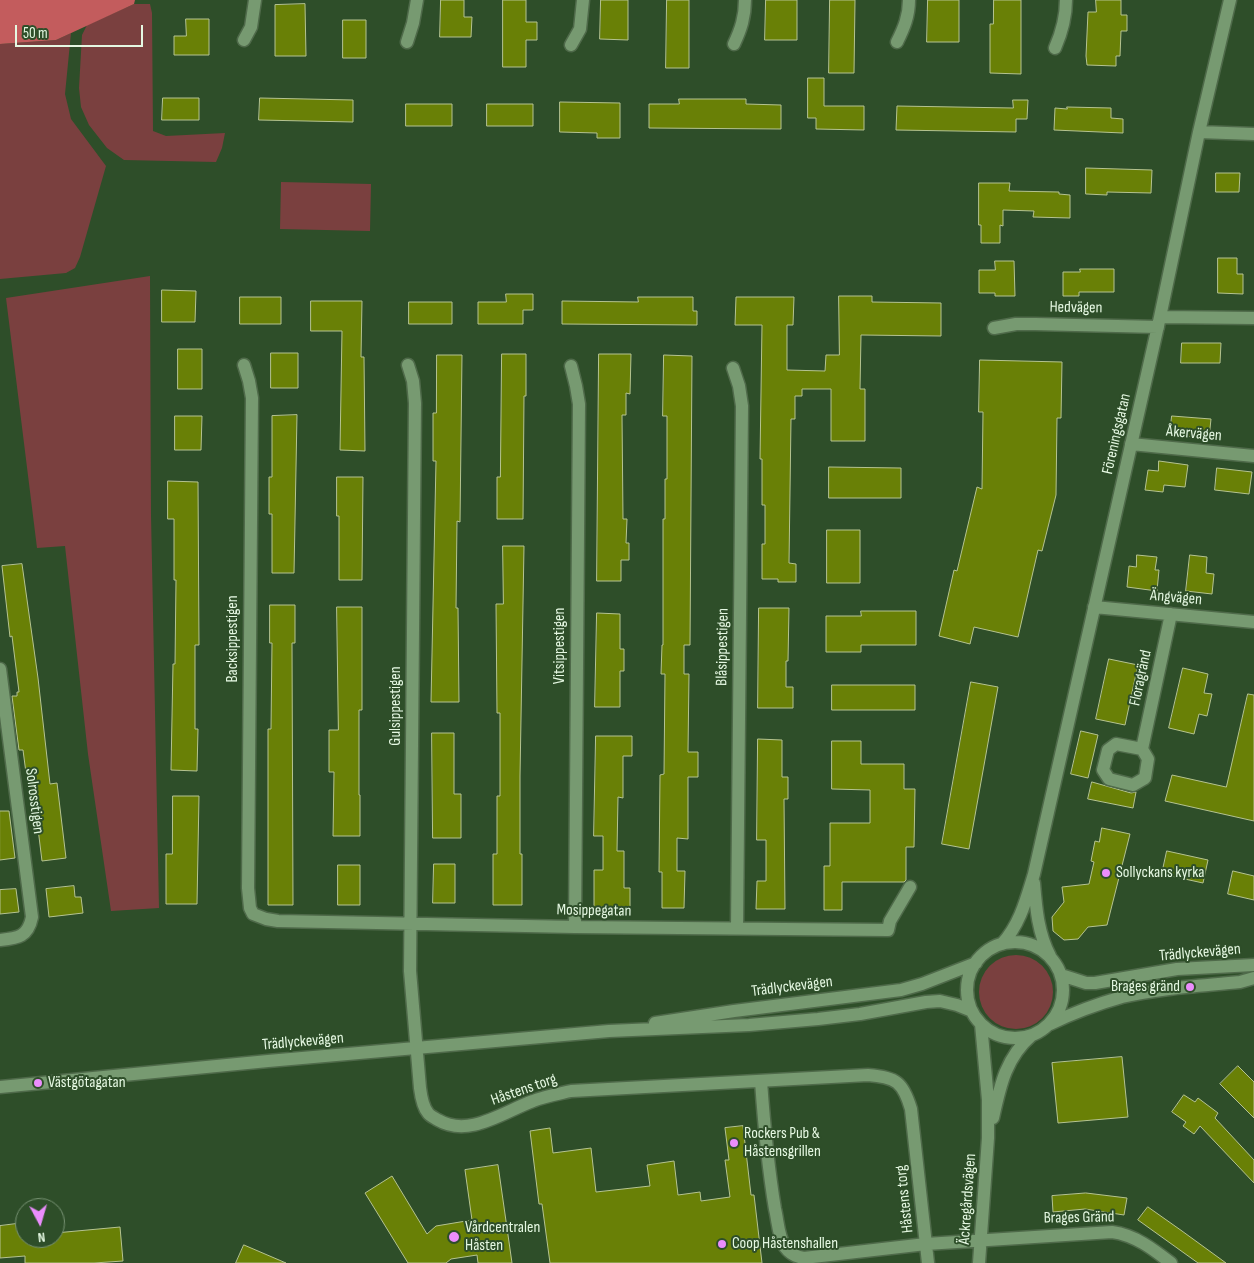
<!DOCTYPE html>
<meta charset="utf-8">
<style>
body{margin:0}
#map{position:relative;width:1254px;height:1263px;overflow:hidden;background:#2e4e29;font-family:"Sofia Sans Condensed",sans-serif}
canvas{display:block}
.north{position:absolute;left:15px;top:1198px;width:50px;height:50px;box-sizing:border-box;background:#2e4e29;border:1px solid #779273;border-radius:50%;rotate:174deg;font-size:14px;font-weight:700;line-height:20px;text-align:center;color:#e5f8e2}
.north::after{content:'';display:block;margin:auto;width:18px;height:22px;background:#eb8dfc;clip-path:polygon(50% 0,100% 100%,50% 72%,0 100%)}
.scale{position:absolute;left:15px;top:25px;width:128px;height:22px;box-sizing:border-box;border:2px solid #e5f8e2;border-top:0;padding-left:6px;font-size:15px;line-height:18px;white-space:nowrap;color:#e5f8e2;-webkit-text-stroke:4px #2e4e29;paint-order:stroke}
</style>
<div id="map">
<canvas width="1254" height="1263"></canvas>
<div class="north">N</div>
<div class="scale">50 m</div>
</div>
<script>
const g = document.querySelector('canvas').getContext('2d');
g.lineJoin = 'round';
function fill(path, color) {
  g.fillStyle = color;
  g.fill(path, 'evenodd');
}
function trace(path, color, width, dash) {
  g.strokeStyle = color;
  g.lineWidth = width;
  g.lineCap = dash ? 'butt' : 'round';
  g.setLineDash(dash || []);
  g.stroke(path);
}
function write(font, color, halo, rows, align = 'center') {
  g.font = font + ' "Sofia Sans Condensed",sans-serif';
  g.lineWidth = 4;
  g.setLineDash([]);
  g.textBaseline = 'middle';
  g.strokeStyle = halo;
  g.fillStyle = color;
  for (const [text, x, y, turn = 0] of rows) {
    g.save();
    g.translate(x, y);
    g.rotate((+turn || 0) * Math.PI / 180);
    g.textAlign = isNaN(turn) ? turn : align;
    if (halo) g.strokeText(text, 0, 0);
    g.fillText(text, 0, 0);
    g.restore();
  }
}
fill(new Path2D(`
 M134,4H150L152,13L153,131L166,136L225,133L222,148L216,162L124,160L107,148L89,125L81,107L79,88L82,35L87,25Z
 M71,33L65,94L71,119L106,166L80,257L75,268L66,273L0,279V44L56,40Z
 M281,182L371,184L370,231L280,229Z
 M150,276L151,515L159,908L111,911L88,754L65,546L37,548L6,298Z
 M979 992a37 37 0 1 1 74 0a37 37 0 1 1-74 0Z`), '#7a403f');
fill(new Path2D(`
 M0,0H135L134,4L56,40L0,44Z`), '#c35c5d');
const building = new Path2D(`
 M441,0H464V17H472L471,37H440Z
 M503,0H526V22H537V40H526V67H503Z
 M601,0H628V40L600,39Z
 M667,0H689V68H666Z
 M766,0H797V40H765Z
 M830,0H855L854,73H829Z
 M928,0H959V42H927Z
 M994,0H1021V74L990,73V24H993Z
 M1096,0H1121V15H1127V31H1121L1120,56H1116V66L1087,65L1086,56L1088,12H1096Z
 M305,4L306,56H275V5Z
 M186,19H209V55H174V36H186Z
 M343,20H366V58H343Z
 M808,78H824V106H864V130L816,129V118H808Z
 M163,98H199V120H162Z
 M260,98L353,100V122L259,120Z
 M679,99H746V104L781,105V129L649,128V104H679Z
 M1013,100H1028L1027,119H1016V132L896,130L897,106L1013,108Z
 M560,102L620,103V138H597V133L560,132Z
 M406,104H452V126H406Z
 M487,104H533V126H487Z
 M1067,107L1111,108V118L1123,119V133L1054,130L1055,108L1067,109Z
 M1086,168L1152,170L1151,193L1107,192V195L1086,194Z
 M1216,173H1240L1239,192H1216Z
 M979,183H1010L1009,191L1059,192V194L1070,195V218L1033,217L1034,211L1003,210V226L1000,225V243H981V225H979Z
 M1218,258H1237V274H1243V294L1218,293Z
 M995,261H1014L1015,296H995V293H979V270H995Z
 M1080,269H1114V292H1079V296H1063V272H1080Z
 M162,290L196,291L195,322H162Z
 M506,294H533V310H523V324H478V302H506Z
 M839,296H872V302L941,303V336L861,335L860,389H865V441H831V389H802V396H795V419H791L789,563L796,564V582H778V579H762V544H765V505H762V459H760L762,325H735L736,297H794L793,325H787V370L825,371L826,355H839Z
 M240,297H281V324H240Z
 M638,297H693V311H697V325L562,324V301L638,302Z
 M311,301H362L361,357H364L365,451L340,450L342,331H311Z
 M409,302H452V324H409Z
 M1182,343H1221L1220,363H1181Z
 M178,349H202V389H178Z
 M271,353H298V388H271Z
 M502,354H526V396H524L523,519H497V477H500Z
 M599,354H631L630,394L626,393V415H622L623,519H627L626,543H629V560H621V581H597Z
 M437,355H462L460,522L457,521L456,608H458L459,702H431L436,461H433V413H436Z
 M664,355L692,356L690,645H684V674H689L688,752H698V777H688V839L677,838V871H685L684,908H662V872H659L660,775L664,774L665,674H661L662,645H663V519H665V479H667V416H663Z
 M980,360L1062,362L1061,418H1057L1056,495L1042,551L1038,550L1018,637L974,627L970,644L939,636L954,570L957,571L977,487L982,489L983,412H979Z
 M297,415L294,573H272V514H269V477H272V416Z
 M175,416H202L201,450H175Z
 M1172,416L1211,419L1209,438L1170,435Z
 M1159,461L1188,465L1185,487L1164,485L1163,492L1145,490L1148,470L1158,471Z
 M829,467L901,468V498H829Z
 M1217,468L1252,472L1249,494L1215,490Z
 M337,477H363L362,580H339V516H337Z
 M168,481L198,482L199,645H195V729H198L197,771L171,770L173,664H175L176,580H174V519H168Z
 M827,530H860V583H827Z
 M503,546H524L520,776V854H522V905H493V854H497V796H500V713H497L496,604H503Z
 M1137,555L1157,557L1155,570H1159L1157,591L1127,587L1129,566L1136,567Z
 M1190,555L1207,557L1206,573L1214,574L1212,594L1186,591Z
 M22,564L38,678L50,784L57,783L66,858L42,861L31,772L26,773L23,750H19L12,696H17V692H19L12,636L10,637L2,566Z
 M270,605H295V643H292L293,905H268V729H271L272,643H270Z
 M337,607H362V710H359V795H360V836H333L334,772H329V730H338Z
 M759,608H789L788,661H786V687H793V708H758Z
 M861,611H916V645H861V652H826V616H861Z
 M597,613L620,614V649H624V671H620V707H595Z
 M1109,659L1138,665L1125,725L1096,719Z
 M1183,668L1208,674L1204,693L1212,694L1207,716L1199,714L1194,734L1169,728Z
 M971,682L998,687L969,849L942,844Z
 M832,685H915V710H832Z
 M1248,694L1254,695V821L1165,801L1172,775L1226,787Z
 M1081,731L1098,735L1088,778L1071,774Z
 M432,733H454V794H461V838H433Z
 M596,736H632V756H623V798L618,797L617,851H624V888H630V907H594V870H603V836H594Z
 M758,739L782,740V777H788V799H784L785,909H756L757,881H766V840H757Z
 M832,741H861V764H904V789H915L914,847H906V880L904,882H842V910H824V866H830V823H870V790L832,789Z
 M1092,782L1131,793L1136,792L1133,808L1088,799Z
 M173,796H199L197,904H166V854H172Z
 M0,811H9L15,858L0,860Z
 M1102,828L1130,834L1107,925L1088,927L1078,939L1064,940L1053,931L1052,917L1064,902L1062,887L1089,884L1094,862L1091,861L1095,841L1099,842Z
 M1167,851L1208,860L1203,883L1162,874Z
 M434,864H455V903H433Z
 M338,865H360V905H338Z
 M1233,871L1254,876V900L1228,894Z
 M74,886L75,897H81L83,913L49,917L46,889Z
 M16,889L19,912L0,914V890Z
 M1122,1057L1128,1117L1058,1123L1052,1063Z
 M1238,1066L1254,1082V1118L1220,1084Z
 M1184,1095L1195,1102L1198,1098L1218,1113L1215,1118L1254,1160V1183L1200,1126L1194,1134L1183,1126L1186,1122L1172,1112Z
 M743,1126L751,1195H754L762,1263H550L542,1204H539L530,1131L550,1128L553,1153L591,1148L596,1192L650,1186L647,1165L674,1161L678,1195L700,1192L701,1201L730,1197L725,1160H729L725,1128Z
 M498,1165L512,1263H478L477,1255L451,1259L446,1263H408L365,1193L392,1176L427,1234L436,1226L472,1220L465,1170Z
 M1086,1193L1127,1198L1124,1215L1085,1209L1053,1212L1052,1196Z
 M1148,1207L1182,1231L1226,1263H1198L1138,1220Z
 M24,1223L25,1238H55V1233L120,1227L123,1261L94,1263H25V1256L0,1258V1226Z
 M244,1245L286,1263H236Z`);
fill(building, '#698006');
trace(building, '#b5c391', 1);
const minor = new Path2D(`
 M244,40L251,27L255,0
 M407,42L413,23L417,0
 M897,42C904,28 909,16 909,0
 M734,44C741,29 745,17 745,0
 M571,45L580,29L583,0
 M1055,48C1062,32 1066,18 1066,0
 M1199,132L1254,134
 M1160,317L1254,318
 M994,328L1016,324H1035L1158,327
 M244,365L249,381L252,398L248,888L250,908L253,914L266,919L278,921L575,927L888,930L890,921L910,887
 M408,365L413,381L415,403L410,971L420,1088C421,1096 423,1107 428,1113C430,1116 435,1118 438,1120C469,1138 503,1112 533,1101C545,1096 558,1094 571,1091L868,1075C896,1077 903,1082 911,1109L928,1263
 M571,366L576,386L579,404L575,927
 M733,368L739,386L742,406L737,928
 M1131,444L1254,456
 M1094,607L1254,622
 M0,669L32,917C28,937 18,938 0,940
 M1142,749L1116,744L1108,750L1103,770L1109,779L1133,785L1145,778L1148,759L1142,749L1171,614
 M1034,883C1036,908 1038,933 1050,956
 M967 990a48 48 0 1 1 96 0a48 48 0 1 1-96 0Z
 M1002,944C1020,924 1026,900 1034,874L1160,317L1199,132L1230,0
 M1061,975L1086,983H1095L1177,969L1254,965
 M655,1023L734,1011L901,990L922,984L976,963
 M1050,1024C1073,1013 1097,1004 1122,997C1160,988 1201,986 1240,982L1254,978
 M761,1081C764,1124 768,1167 775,1209C778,1221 778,1236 785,1247C790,1254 796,1257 804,1258L926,1244L1112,1232C1135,1235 1153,1249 1171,1263
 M0,1087L268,1061L609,1031L749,1025L818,1019L860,1014L926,1002L940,1001L957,1005L972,1011
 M993,1118C1000,1086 1006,1057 1032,1035
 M979,1263L988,1138V1100L981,1024`);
trace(minor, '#4f6a4a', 15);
trace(minor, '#779a71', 12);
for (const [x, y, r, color] of [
 [1106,873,5,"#eb8dfc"],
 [1190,987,5,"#eb8dfc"],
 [38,1083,5,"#eb8dfc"],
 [734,1143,5,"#eb8dfc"],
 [454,1237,6,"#eb8dfc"],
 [722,1244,5,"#eb8dfc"]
]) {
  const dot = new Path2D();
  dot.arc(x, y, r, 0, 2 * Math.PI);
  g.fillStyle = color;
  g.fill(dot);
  trace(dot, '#2e4e29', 2);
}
write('16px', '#e5f8e2', '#2e4e29', [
 ["Hedvägen",1076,308,1],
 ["Föreningsgatan",1117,434,-77],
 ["Åkervägen",1194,434,5],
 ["Ängvägen",1176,598,5],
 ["Backsippestigen",233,639,-90],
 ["Vitsippestigen",560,646,-90],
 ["Blåsippestigen",723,647,-89],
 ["Floragränd",1141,678,-78],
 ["Gulsippestigen",396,706,-90],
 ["Solrosstigen",34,801,83],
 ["Mosippegatan",594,911,1],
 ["Trädlyckevägen",1200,953,-5],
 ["Trädlyckevägen",792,987,-7],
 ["Trädlyckevägen",303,1042,-5],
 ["Håstens torg",524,1090,-19],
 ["Håstens torg",905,1199,-96],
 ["Äckregårdsvägen",968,1199,-86],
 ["Brages Gränd",1079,1218,-1]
]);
write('16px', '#e5f8e2', '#2e4e29', [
 ["Sollyckans kyrka",1116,873],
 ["Brages gränd",1180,987,"right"],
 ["Västgötagatan",48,1083],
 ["Rockers Pub &",744,1134],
 ["Håstensgrillen",744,1152],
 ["Vårdcentralen",465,1228],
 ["Håsten",465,1246],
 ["Coop Håstenshallen",732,1244]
], 'left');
</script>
